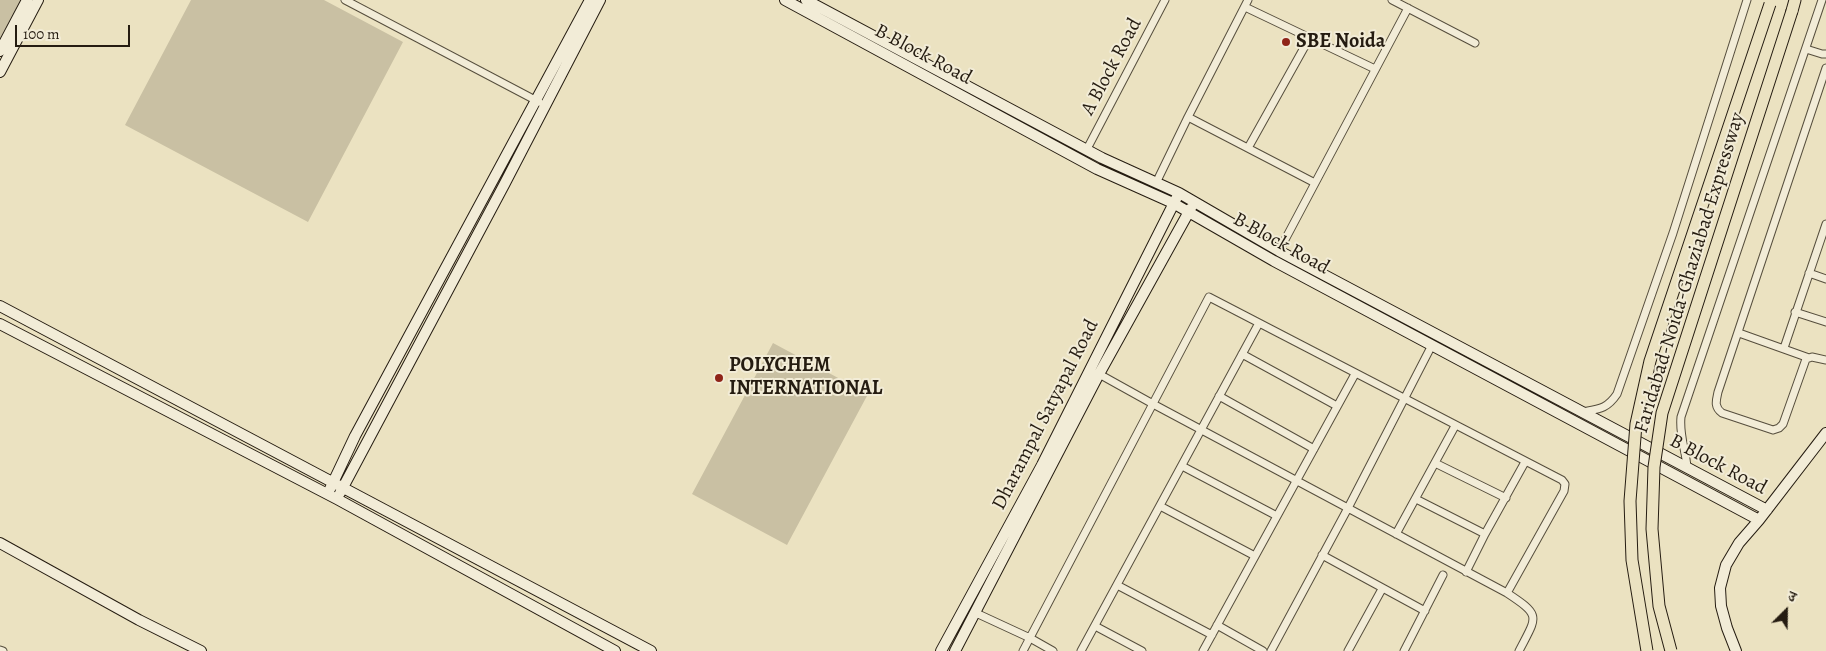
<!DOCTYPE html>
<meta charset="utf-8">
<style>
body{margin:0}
#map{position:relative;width:1826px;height:651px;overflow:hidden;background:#ebe2c1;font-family:Alegreya,"Noto Serif Devanagari",serif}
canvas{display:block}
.north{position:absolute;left:1761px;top:586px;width:50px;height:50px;-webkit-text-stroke:4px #f2ecd7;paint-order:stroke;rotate:23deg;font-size:14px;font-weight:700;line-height:20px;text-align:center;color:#251c11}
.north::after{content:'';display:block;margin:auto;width:18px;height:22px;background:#251c11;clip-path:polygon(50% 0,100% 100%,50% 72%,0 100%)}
.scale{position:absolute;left:15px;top:25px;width:115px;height:22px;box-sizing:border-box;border:2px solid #251c11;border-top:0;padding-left:6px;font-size:15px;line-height:18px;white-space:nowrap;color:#251c11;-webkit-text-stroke:4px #f2ecd7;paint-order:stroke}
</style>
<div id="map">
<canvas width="1826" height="651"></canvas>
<div class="north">उ</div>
<div class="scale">100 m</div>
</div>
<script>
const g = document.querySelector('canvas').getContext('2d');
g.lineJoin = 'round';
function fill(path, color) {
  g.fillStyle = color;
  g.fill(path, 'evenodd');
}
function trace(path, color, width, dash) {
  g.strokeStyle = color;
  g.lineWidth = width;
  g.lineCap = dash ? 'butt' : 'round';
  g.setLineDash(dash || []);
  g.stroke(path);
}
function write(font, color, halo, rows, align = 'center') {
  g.font = font + ' Alegreya,serif';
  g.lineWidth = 4;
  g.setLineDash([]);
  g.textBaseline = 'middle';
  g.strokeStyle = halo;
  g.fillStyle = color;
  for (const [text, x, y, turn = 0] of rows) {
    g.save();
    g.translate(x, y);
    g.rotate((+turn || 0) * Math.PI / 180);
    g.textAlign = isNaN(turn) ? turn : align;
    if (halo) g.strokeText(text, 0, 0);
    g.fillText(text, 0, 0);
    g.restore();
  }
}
fill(new Path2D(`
 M0,0H21L0,39Z
 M191,0H324L403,42L308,222L125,125Z
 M773,343L868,394L787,545L692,494Z`), '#c9c0a3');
const street = new Path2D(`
 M345,0L539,102
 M1392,0L1475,43
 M1245,7L1375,69
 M1806,49L1822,54H1826
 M1826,68L1718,392C1716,401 1714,407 1722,413L1773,430L1779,428L1783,424L1806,359L1812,357L1826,360
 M1188,117L1315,183
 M1248,148L1310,37
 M1087,149L1165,0
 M1156,183L1188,117L1248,0
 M1279,251L1408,8
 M1809,273L1826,279
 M1795,312L1826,322
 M1739,333L1809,358
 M1784,348L1826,224
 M1242,354L1337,406
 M1099,374L1153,404L1507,593C1542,616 1537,616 1519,651
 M1219,396L1314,449
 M1582,412C1599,409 1607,409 1617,394L1673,233L1747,0
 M1435,463L1506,498
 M1182,466L1277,516
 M1687,468C1686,450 1679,436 1681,417L1822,0
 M1416,499L1485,534
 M1160,506L1255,556
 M1396,534L1455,426
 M1322,555L1425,611
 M1466,572L1485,534L1525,462
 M1117,585L1212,635
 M976,613L1030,638L1053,651
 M1217,625L1263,651
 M1095,626L1142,651
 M0,650L3,651
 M1023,651L1209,297L1562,480L1565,484L1564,491L1507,593
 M1081,651L1259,323
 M1203,651L1355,374
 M1271,651L1348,508L1432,345
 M1348,651L1382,589
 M1404,651L1443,575`);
const secondary = new Path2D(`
 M785,0L1097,169L1173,203L1274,261L1759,520
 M806,0L1102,158L1179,193L1279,251L1767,510
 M0,51L27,0
 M0,72L38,0
 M0,306L651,651
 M0,324L337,499L615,651
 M330,489L355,436L590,0
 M340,493L504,185L600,0
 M0,543L139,620L201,651
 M941,651L1042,465L1177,197
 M955,651L1099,374L1191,208
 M1736,651L1727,628L1721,606L1720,588L1726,565L1739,543L1759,520L1826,433`);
const primary = new Path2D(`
 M1792,11L1795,0`);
trace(street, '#564e3d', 9);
trace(secondary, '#251c11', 12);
trace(primary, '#251c11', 13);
trace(street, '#f2ecd7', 7);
trace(secondary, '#f2ecd7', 10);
trace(primary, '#ebe2c1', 11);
const primaryBridge = new Path2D(`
 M1647,651L1632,560L1630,501L1636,424L1650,361L1770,4
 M1671,651L1659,606L1652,529L1654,467L1662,413L1792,11`);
trace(primaryBridge, '#251c11', 13, []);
trace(primaryBridge, '#ebe2c1', 11);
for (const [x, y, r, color] of [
 [1286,42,5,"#8f2418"],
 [719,378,5,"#8f2418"]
]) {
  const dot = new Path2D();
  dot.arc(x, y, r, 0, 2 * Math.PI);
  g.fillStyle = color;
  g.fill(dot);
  trace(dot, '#f2ecd7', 2);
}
write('bold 20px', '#251c11', '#f2ecd7', [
 ["SBE Noida",1296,42],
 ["POLYCHEM",729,366],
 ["INTERNATIONAL",729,389]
], 'left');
write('20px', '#251c11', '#f2ecd7', [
 ["B Block Road",923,55,28],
 ["A Block Road",1112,67,-62],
 ["B Block Road",1281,244,29],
 ["Faridabad-Noida-Ghaziabad Expressway",1690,273,-73],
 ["Dharampal Satyapal Road",1046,415,-63],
 ["B Block Road",1718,465,28]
]);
</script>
